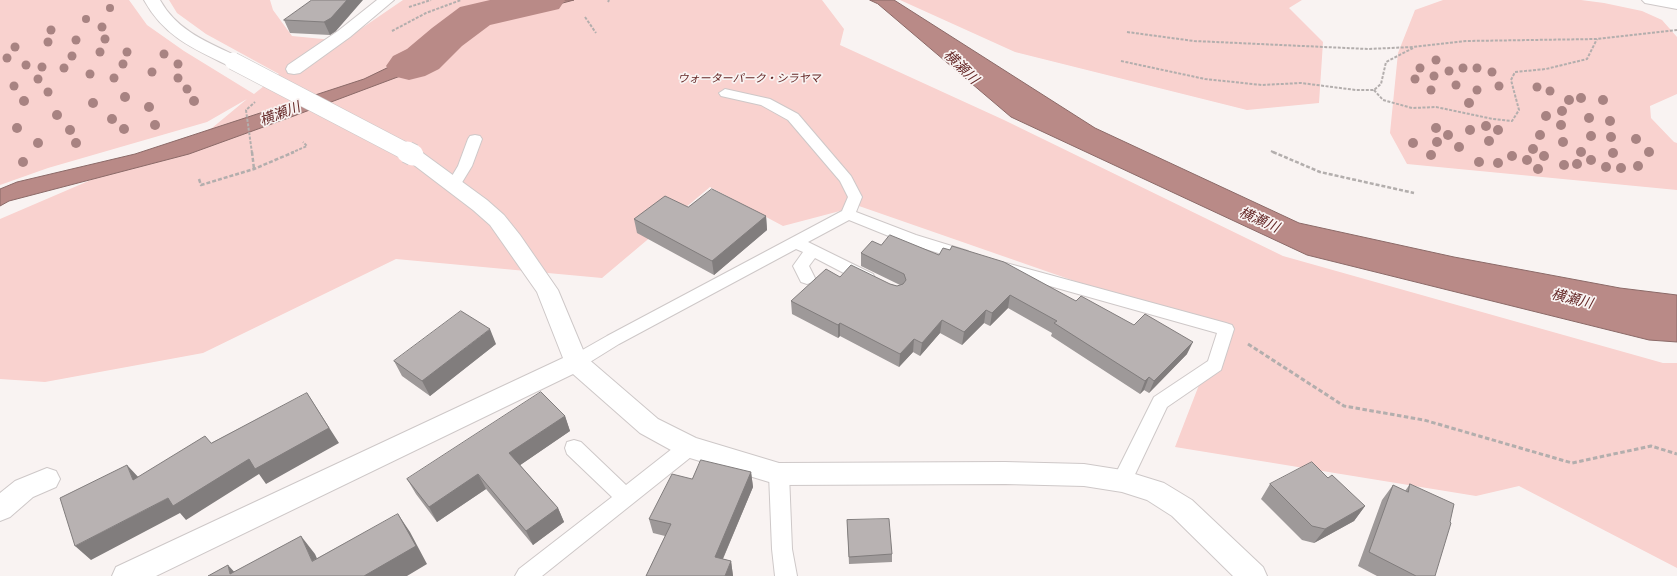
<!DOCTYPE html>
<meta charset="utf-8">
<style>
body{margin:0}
canvas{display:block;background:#f9f3f2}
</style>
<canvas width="1677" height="576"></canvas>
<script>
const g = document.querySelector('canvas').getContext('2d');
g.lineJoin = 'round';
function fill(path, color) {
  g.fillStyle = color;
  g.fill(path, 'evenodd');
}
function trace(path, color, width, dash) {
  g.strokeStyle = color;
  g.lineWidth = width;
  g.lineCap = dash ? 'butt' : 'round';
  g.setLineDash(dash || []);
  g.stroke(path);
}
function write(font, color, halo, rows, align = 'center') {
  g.font = font + ' "Crimson Pro","Noto Sans JP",serif';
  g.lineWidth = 3.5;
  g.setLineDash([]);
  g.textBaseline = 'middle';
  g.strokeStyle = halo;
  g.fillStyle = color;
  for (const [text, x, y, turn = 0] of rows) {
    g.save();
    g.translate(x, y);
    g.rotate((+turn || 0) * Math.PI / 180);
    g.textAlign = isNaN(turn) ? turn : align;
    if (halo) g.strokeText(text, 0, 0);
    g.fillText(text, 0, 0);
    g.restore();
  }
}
fill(new Path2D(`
 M0,0H129L147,25L184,51L254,94L279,74L206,34L177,13L169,0H270L273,10L292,36L343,41L403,0H822L844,29L840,45L1004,120L1283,256L1663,363H1677V568L1519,486L1476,496L1175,447L1221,328L1083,284L859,206L783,226L710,187L602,278L396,259L203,353L45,382L0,379V219L212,128L247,99L207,122L48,168L0,185Z
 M900,0H1302L1289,8L1323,42L1319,103L1247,110L1015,52Z
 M1443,0H1581L1604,3L1642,11L1662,20L1677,37V94L1650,106L1651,118L1674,142L1677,143V190L1407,164L1390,133L1398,53L1415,10Z`), '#f9d2cf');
const water = new Path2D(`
 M538,0H574L472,27L403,75L291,117L189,154L9,201L0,206V189L17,182L135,154L364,79L418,53L465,20Z
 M870,0H894L1095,128L1299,223L1454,257L1620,288L1677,295V342L1649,340L1307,255L1011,117L878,4Z`);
fill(water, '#b98a87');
trace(water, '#8b6a68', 1);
fill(new Path2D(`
 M490,0H565L559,9L490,25L462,46L439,69L425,76L409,80L393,76L386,66L393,56L407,49L432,28L460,7Z`), '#b98a87');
const service = new Path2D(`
 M725,89L770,99L798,114L851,176L862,197L856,212L916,235L968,251L971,255L968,259L963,260L958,259L906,243L849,220L808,242L873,274L875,278L873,282L867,284L861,282L815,258L809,266L815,278L813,282L807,284L801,282L793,266L803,252L796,249L619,344L582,367L576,369L570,367L567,362L570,357L607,336L842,211L848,197L840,181L788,120L761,105L721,96L719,93Z
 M475,135L480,136L482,139L472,166L458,189H448L446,186L458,166L468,139L470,136Z
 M1006,263L1226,323L1232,325L1234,329L1221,370L1167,407L1129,487L1122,489L1115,487L1112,481L1154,397L1208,361L1217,333L1000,272L998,268L1000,264Z
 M689,439L696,441L698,447L696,453L542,576H515L519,569L612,497L567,454L565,448L567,442L574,440L581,442L626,485L682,441Z
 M779,466L786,468L789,474L792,549L797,576H775L772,549L769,474L772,468Z`);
const minor = new Path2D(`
 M144,0H160C177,31 209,43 239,57L241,61L239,65L233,66L227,65C192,48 164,36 144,0Z
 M377,0H394L350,37L300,73L294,74L288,73L286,69L288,65L338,31Z
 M413,149L420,151L487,200L504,215L520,235L558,290L586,357L658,419L696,438L779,463L1005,462L1084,464L1122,470L1164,483L1192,500L1263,567L1267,576H1233L1172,516L1147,500L1122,492L1084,486L1005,484L779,485L680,455L640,433L573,374L156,576H112L116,567L563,358L537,292L490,225L473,210L406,159L404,155L406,151Z
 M47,468L56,471L60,479L56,487L33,497L10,517L0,521V493L15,481Z`);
const tertiary = new Path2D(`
 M1642,0H1677V9L1645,3Z`);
trace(service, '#cec8c8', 2);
trace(minor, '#cec8c8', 2);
trace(tertiary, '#cec8c8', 2);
trace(new Path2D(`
 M608,2L609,0
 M409,7L431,0
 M585,17L596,33
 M392,31L426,13L461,0
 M1127,32L1194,41L1368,49L1413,47L1466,41L1597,39L1677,30
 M1121,61L1205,79L1262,85L1301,83L1356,90H1374L1381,84L1386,62L1413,48
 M1374,90L1383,100L1412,108L1436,107L1493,119L1512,121L1519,110L1511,80L1515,72L1546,69L1587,59L1597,39
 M1271,151L1275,153
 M252,153L246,110L255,102
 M291,153L307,146L303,142`), '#b3aead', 2, [3, 1.5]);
trace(new Path2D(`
 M252,152L254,169
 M1273,152L1320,172L1414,193
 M199,179L201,185L254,169L294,152`), '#b3aead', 2.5, [4, 2]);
trace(new Path2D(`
 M1248,344L1344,406L1424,420L1572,463L1651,446L1677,454`), '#b3aead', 3, [4.5, 2.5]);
fill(service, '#fff');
fill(minor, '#fff');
fill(tertiary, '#fff');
const minorBridgeFar1 = new Path2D(`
 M233,61L409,153`);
const minorBridge = new Path2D(`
 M407,152L413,155`);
trace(minorBridgeFar1, '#cec8c8', 18, []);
trace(minorBridge, '#cec8c8', 23, []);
trace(minorBridgeFar1, '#fff', 17);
trace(minorBridge, '#fff', 21);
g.fillStyle = '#a88382';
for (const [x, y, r] of [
 [110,8,4],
 [86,19,4],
 [102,27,4.5],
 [51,30,4.5],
 [105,39,4.5],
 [76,40,4.5],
 [48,42,4.5],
 [15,47,4.5],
 [100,52,4.5],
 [127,52,4.5],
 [164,54,4.5],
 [72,56,4.5],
 [7,58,4.5],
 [1436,60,4.5],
 [123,64,4.5],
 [178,64,4.5],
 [26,65,4.5],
 [42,67,4.5],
 [64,68,4.5],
 [1420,68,4.5],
 [1463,68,4.5],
 [1477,68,4.5],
 [1449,71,4.5],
 [152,72,4.5],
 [1492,72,4.5],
 [90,74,4.5],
 [1434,76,4.5],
 [114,78,4.5],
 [178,78,4.5],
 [38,79,4.5],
 [1415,79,4.5],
 [1456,85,4.5],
 [14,86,4.5],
 [1499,86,4.5],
 [1537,87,4.5],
 [187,89,4.5],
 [1431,90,4.5],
 [1477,90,4.5],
 [1550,91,4.5],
 [48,92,4.5],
 [125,97,5],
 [1581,98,5],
 [1569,100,5],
 [1603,100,5],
 [24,101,5],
 [194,101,5],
 [93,103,5],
 [1469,103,5],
 [149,107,5],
 [1562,111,5],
 [57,115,5],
 [1546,116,5],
 [1589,118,5],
 [112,119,5],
 [1610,121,5],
 [155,125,5],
 [1561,125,5],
 [1486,126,5],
 [17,128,5],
 [1436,128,5],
 [124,129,5],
 [70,130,5],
 [1470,130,5],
 [1498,130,5],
 [1448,135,5],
 [1540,135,5],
 [1591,136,5],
 [1611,137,5],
 [1636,139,5],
 [1489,141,5],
 [1437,142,5],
 [1563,142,5],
 [38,143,5],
 [76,143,5],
 [1413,143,5],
 [1459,147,5],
 [1533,149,5],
 [1581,152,5],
 [1649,152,5],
 [1613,153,5],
 [1431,155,5],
 [1512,156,5],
 [1544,156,5],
 [1527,160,5],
 [1591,160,5],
 [23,162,5],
 [1479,162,5],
 [1498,163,5],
 [1577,164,5],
 [1564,165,5],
 [1638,166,5],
 [1606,167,5],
 [1621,168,5],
 [1538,169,5]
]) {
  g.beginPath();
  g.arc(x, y, r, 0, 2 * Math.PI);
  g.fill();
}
fill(new Path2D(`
 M312,0L336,31L330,35L290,33L284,20Z
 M688,207L766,216L767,230L714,275L637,233L634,219Z
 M881,245L939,255L1076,301L1187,354L1149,393L1144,390L1140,394L1051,336L1052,333L1008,308L990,326L984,323L962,345L940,333L920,356L913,352L899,367L840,336L838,338L792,314L791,301L840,277L890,284L897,286L900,285L861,266V253Z
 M496,344L430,396L402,376L394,361Z
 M565,416L570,431L520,465L558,508L564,522L533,545L486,489L437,522L416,494L407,479Z
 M751,472L753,487L723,559L731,561L733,576H646L665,536L653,533L649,519L692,479Z
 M1328,478L1365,506L1354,521L1314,543L1302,540L1261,499L1270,484Z
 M1410,484L1435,576H1377L1358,566L1382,500L1393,485L1405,491Z
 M847,520L892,554V562L849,564Z`), '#9e9999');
fill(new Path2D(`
 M347,0H363L336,31L330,35L324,22Z
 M766,216L767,230L714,275L712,261Z
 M1010,295L1008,308L990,326L992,313Z
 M986,310L984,323L962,345L964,332Z
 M942,320L940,333L920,356L922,343Z
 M840,323V336L838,338V325Z
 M490,329L496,344L430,396L422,381Z
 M914,339L913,352L899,367L900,354Z
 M1193,342L1187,354L1149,393L1154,381Z
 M1149,377L1144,390L1140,394L1145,381Z
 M307,393L339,443L266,484L259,474L186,520L180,513L91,560L75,546L168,498L249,459Z
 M565,416L570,431L516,468L509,453Z
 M127,465L141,480H133Z
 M751,472L753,487L718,570L715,557Z
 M478,474L486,489L437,522L429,507Z
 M1365,506L1354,521L1314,543L1325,529Z
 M558,508L564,522L533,545L526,531Z
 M398,514L410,532L427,564L407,576H364Z
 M301,536L315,554L325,576L312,561Z
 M731,561L733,576H725Z
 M228,565L238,576L230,574Z`), '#817d7d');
const building = new Path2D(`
 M312,0H347L331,18L324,22L284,20Z
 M712,189L766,216L712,261L634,219L665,196L688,207Z
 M890,235L939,255L943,248L950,250L952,246L1004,262L1076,301L1081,296L1134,325L1145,314L1193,342L1154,381L1149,377L1145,381L1054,323L1057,321L1010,295L992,313L986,310L964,332L942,320L922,343L914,339L900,354L840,323L838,325L791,301L826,269L840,277L851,265L890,284L897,286L903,284L906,280L904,274L861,253L872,241L881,245Z
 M461,311L490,329L422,381L394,361Z
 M541,392L565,416L509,453L558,508L526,531L478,474L429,507L407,479Z
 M307,393L329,428L255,469L249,459L173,506L168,498L75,546L60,498L127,465L133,480L205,436L211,443Z
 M701,460L751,472L715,557L731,561L725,576H646L671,524L649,519L672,474L692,479Z
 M1312,462L1328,478L1332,475L1365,506L1325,529L1312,526L1270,484Z
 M1410,484L1454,504L1450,522L1451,523L1435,576H1416L1369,552L1393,485L1408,492Z
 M398,514L416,546L364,576H208L228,565L230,574L301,536L312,561Z
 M889,519L892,554L849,557L847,520Z`);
fill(building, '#b8b2b2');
trace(building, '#817d7d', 1);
write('italic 11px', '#652827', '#f9f3f2', [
 ["ウォーターパーク・シラヤマ",749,79]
]);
write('italic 14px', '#662928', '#f9f3f2', [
 ["横瀬川",961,67,44],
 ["横瀬川",280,114,-21],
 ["横瀬川",1259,220,24],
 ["横瀬川",1572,299,14]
]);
</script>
